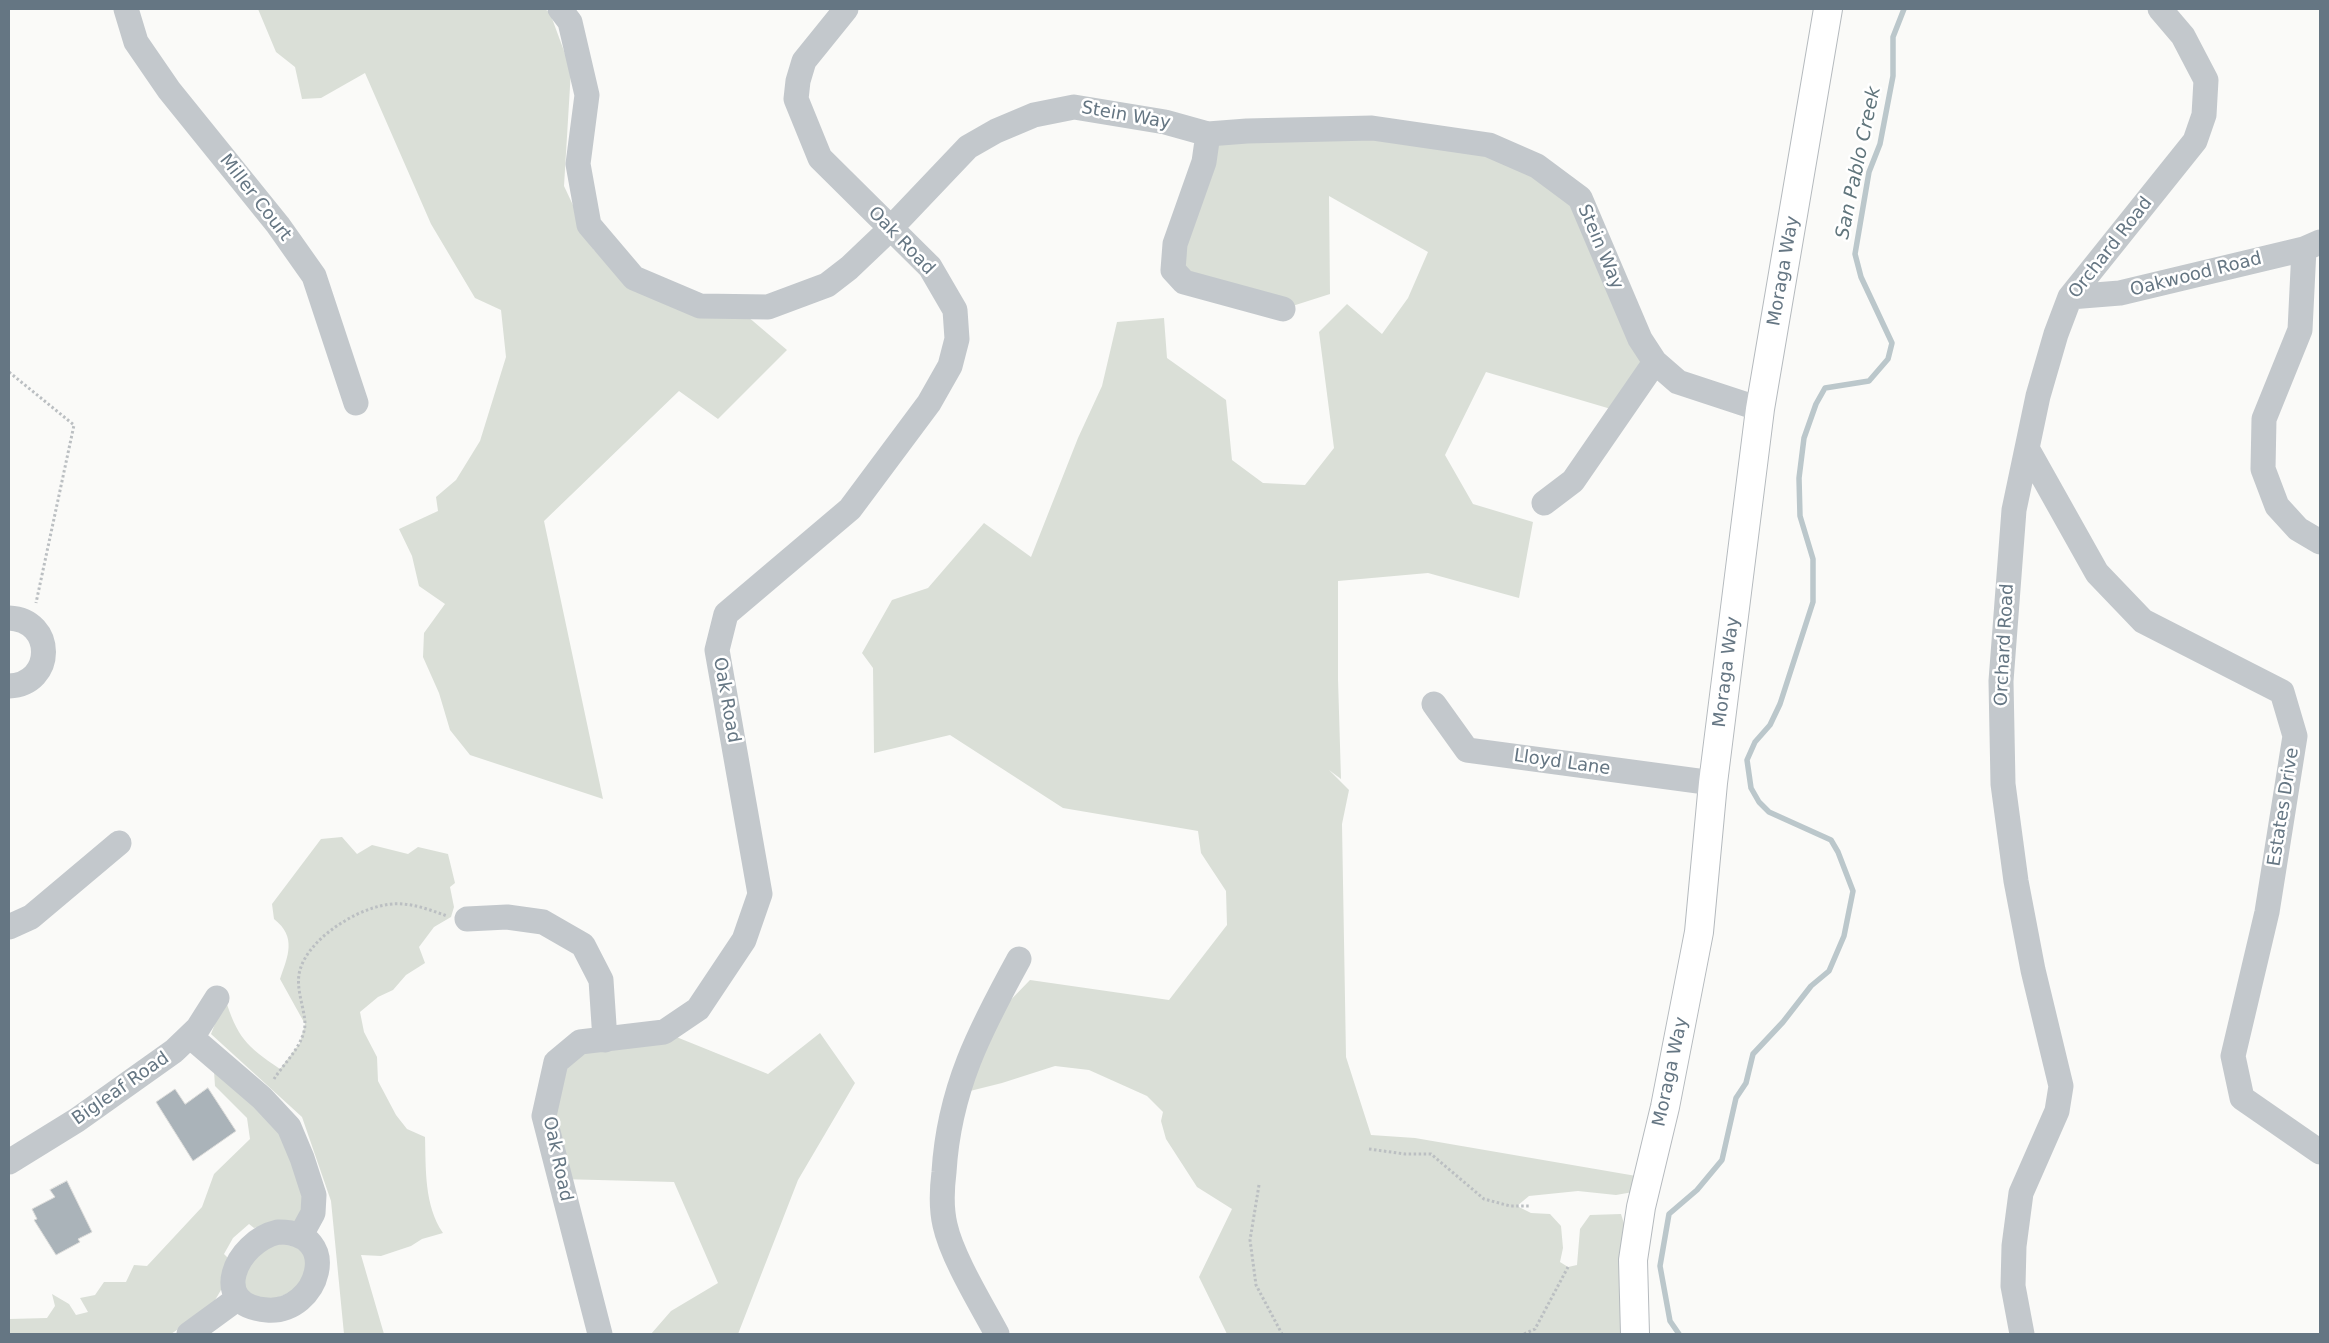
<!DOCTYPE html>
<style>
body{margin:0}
#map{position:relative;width:2329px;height:1343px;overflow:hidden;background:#fafaf8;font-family:"DejaVu Sans",sans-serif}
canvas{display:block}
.frame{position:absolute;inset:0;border:10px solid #657683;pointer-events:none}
</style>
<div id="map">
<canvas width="2329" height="1343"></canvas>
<div class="frame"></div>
</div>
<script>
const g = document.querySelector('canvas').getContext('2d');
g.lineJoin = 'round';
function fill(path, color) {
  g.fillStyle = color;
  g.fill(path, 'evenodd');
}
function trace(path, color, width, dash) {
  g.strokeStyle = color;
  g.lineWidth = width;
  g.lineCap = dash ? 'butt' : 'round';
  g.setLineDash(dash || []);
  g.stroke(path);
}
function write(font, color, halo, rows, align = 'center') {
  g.font = font + ' "DejaVu Sans",sans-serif';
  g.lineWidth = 5;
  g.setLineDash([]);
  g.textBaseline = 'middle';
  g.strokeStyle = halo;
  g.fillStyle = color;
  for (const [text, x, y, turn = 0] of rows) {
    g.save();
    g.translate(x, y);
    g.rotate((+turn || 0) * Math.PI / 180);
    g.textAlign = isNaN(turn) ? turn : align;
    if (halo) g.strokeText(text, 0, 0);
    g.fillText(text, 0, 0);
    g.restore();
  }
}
fill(new Path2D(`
 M258,9H545L550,13L571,70L564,186L594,250L747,316L787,350L718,419L679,391L544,521L603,799L470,755L450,730L439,693L423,657L424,633L445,604L419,586L412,556L399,529L438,511L436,497L456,480L480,441L506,357L501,310L475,298L431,224L365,73L321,98L302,99L295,67L276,52Z
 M1208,134L1451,141L1580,198L1655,362L1621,412L1486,372L1445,455L1473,504L1533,522L1519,598L1428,573L1338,581V679L1341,779L1329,770L1349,790L1342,824L1346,1057L1371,1135L1415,1138L1642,1177L1633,1192L1616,1195L1578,1191L1529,1196L1517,1206L1531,1213L1550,1214L1561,1226L1563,1248L1560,1262L1568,1267L1577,1265L1580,1229L1590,1215L1621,1214L1626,1230L1635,1334H1227L1199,1277L1232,1209L1197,1187L1166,1139L1161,1121L1163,1112L1147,1096L1089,1070L1055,1066L1002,1083L970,1091L998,1013L1030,980L1169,1000L1227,925L1226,891L1201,853L1198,831L1063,808L950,735L874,753L873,668L862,653L892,600L928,588L984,523L1031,557L1078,438L1102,386L1117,322L1164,318L1167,358L1226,400L1232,460L1263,483L1305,485L1334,448L1319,332L1347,304L1382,334L1408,298L1428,252L1329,196L1330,294L1283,309L1173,270Z
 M342,837L357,854L372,845L408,854L418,847L448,854L455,883L450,887L454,907L451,917L434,927L419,947L425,963L406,975L393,990L378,997L360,1012L364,1032L377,1057L378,1081L396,1115L407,1129L425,1137C426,1169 424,1205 443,1233L422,1239L411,1246L381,1256L361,1255L384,1334H344L331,1201L302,1117L211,1034L225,998C237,1037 246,1046 280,1069L300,1043L305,1024L280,979C288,956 297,937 274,919L272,904L321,839Z
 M664,1032L768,1074L820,1033L855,1083L798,1180L738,1334H651L671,1311L718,1283L674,1182L560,1179L544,1116L580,1042Z
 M214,1071L259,1108L287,1142L306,1205L297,1224H269L254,1228L249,1224L233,1238L224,1254L228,1258L221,1290L211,1307L171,1334H9V1319L47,1318L55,1306L52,1294L69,1304L76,1315L88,1312L80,1298L95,1295L104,1282H126L134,1265L147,1266L202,1207L214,1174L250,1139L247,1118L215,1086Z
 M268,1242L306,1248L309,1267L300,1288L270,1301L248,1296L242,1276Z`), '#dadfd7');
trace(new Path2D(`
 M1679,1334L1670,1321L1660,1266L1669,1214L1697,1190L1722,1160L1736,1098L1746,1083L1753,1054L1783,1022L1811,986L1829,971L1844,936L1853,891L1838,852L1831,840L1769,812L1759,802L1751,788L1747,760L1755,742L1770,725L1780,704L1813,602V559L1800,516L1799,478L1804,438L1816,404L1825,388L1869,381L1888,359L1892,343L1861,277L1855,254L1869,172L1880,144L1893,76V37L1904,9`), '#bbc7cb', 5.5);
const building = new Path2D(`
 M208,1088L236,1131L193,1161L156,1102L175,1089L185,1104Z
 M67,1181L92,1232L78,1239L80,1242L56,1255L34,1220L37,1219L32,1209L55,1197L50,1190Z`);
fill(building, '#aab3b9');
trace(building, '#dcdcda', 1);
const major = new Path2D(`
 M1635,1334L1633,1260L1641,1207L1665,1107L1699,932L1713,783L1760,409L1828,9`);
trace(major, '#b5babe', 30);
trace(new Path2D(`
 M9,372L74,425L36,603
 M274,1079C285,1062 305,1044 305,1023C304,1006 295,987 300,970C309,936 368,900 403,904C418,905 433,911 447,916
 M1369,1149L1405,1154H1431L1484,1199L1510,1206H1530
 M1259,1185L1250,1240L1256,1285L1282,1334
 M1524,1334L1535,1329L1568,1267`), '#bbbfc2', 3, [2.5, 2.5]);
trace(new Path2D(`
 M126,9L136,42L169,90L278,225L314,276L356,403
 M560,9L570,22L587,95L578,164L589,225L634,278L700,306L768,307L827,285L849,268L890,229L968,147L996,131L1034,115L1074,107L1165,122L1208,134L1247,131L1372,128L1489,145L1537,166L1580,198L1640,339L1655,362L1678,382L1760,409
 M1208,134L1204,162L1175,244L1173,270L1184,282L1283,309
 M2304,249L2300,330L2264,419L2263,469L2277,506L2298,529L2320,542
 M2070,297L2120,293L2304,249L2320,242
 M2028,450L2097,573L2143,621L2282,692L2295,736L2267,912L2233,1056L2242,1098L2320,1152
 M1544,503L1573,481L1655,362
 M9,618C55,620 55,684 9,686
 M1434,704L1467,750L1713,783
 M467,919L507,917L543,922L583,945L601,980L605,1040
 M9,927L31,917L119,843
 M191,1037L262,1098L289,1127L302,1158L314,1195L313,1213L301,1235
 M9,1162L77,1120L174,1051L198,1028L217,998
 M278,1232C343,1231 319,1314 267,1310C208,1306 235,1242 278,1232Z
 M189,1334L237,1299
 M600,1334L544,1116L556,1062L580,1042L664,1032L698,1009L744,940L760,894L717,650L726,614L850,509L929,403L950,366L957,339L955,310L930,267L820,158L796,99L798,81L804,61L846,9
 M997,1334C981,1304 952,1257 945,1225C941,1208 942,1188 944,1172C949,1089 980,1030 1019,959
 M2022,1334L2013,1286L2014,1246L2021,1193L2057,1111L2061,1086L2033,970L2016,881L2003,784L2001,681L2014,510L2038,396L2056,334L2070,297L2195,141L2204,115L2206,80L2183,36L2160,9`), '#c3c8cc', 25);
trace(major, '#fff', 28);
write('18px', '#657683', '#fff', [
 ["Stein Way",1126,116,10],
 ["Miller Court",255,198,52],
 ["Oak Road",901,241,46],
 ["Stein Way",1600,247,67],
 ["Orchard Road",2111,248,-52],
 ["Moraga Way",1784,271,-80],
 ["Oakwood Road",2196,275,-14],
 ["Orchard Road",2005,645,-87],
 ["Moraga Way",1727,672,-83],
 ["Oak Road",726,700,80],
 ["Lloyd Lane",1562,763,8],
 ["Estates Drive",2284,807,-81],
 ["Moraga Way",1671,1072,-78],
 ["Bigleaf Road",121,1089,-35],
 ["Oak Road",557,1159,78]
]);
write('italic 19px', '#60757c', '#fff', [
 ["San Pablo Creek",1859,163,-78]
]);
</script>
